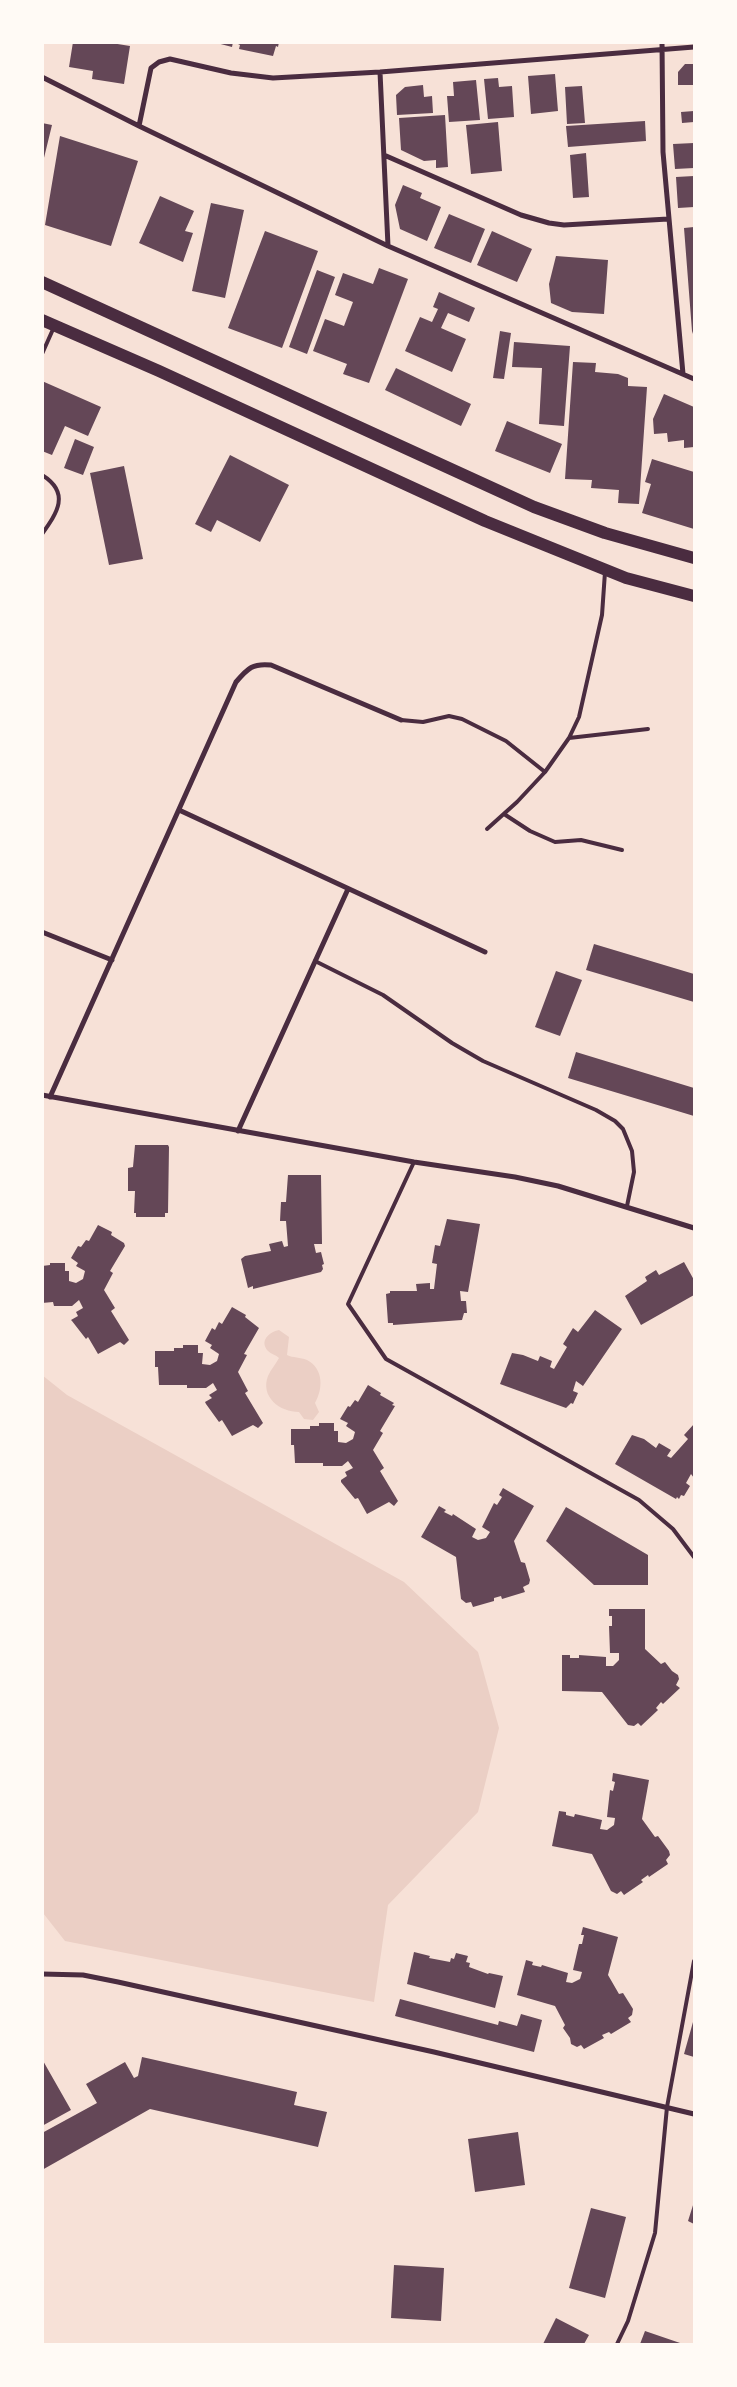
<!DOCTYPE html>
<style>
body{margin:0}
#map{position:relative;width:737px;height:2387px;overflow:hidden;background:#f7e1d7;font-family:"Archivo Narrow",sans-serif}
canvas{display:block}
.frame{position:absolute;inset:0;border:44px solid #fffaf5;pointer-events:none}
</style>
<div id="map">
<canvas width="737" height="2387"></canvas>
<div class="frame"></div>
</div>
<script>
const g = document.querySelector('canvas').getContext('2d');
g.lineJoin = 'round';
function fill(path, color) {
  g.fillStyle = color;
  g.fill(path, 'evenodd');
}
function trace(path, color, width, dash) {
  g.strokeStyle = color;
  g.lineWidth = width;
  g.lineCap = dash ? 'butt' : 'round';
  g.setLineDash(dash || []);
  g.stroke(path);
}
fill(new Path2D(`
 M279,1330L289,1337L287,1355C293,1358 300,1357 307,1360C324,1369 323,1389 315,1403L319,1412L313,1420L304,1419L299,1412C280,1412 260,1397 268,1376C271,1369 276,1364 279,1358C276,1355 271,1354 268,1351C259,1341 269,1332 279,1330Z
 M42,1375L67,1395L404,1582L478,1652L499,1728L478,1812L388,1905L374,2002L65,1941L43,1913Z`), '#ebcfc5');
fill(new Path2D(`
 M73,42H105L130,46L124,84L92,79L93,71L69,67Z
 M213,42H233L232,47Z
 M234,42H279L278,47L276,46L273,56L239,49L240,45Z
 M685,64H694V85H678V72Z
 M555,74L558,111L531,114L528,76Z
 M498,78L499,87L512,86L514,117L488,119L484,79Z
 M476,80L480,120L449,122L447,96H454L453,82Z
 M423,85L424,97L432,96L433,113L397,115L396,95L405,87Z
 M582,86L585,123L567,124L565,87Z
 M694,111V122L682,123L681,112Z
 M445,115L448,167L436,168V160L424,161L401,150L399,118Z
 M645,121L646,141L568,147L566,126Z
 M498,122L502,171L471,174L466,125Z
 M42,123L52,125L43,162H42Z
 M60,136L138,161L111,246L45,225Z
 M694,143V168L675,169L673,144Z
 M586,153L589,197L573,198L570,155Z
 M694,176V207L678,208L676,177Z
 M403,185L422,193L420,198L441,207L427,241L400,229L395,205Z
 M160,196L194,211L185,231L193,233L183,262L139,243Z
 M211,203L244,210L225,298L192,291Z
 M449,214L485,229L471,263L434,248Z
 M694,227V337L692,331L684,228Z
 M265,231L318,251L282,348L228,328Z
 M492,231L532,249L517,282L477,265Z
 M556,256L608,260L604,314L572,312L551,303L549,284Z
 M379,268L408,279L369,383L343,374L347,364L313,351L325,319L344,326L353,302L335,295L343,273L373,284Z
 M317,270L335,277L307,354L289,347Z
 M439,292L475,308L469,322L448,313L441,328L466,339L452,372L405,351L420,317L432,322L438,309L433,307Z
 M500,331L511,333L504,379L493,378Z
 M514,342L570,346L564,426L539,424L542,368L512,367Z
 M573,362L596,363L595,372L618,374L628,378V386L647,387L639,504L618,503L619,490L591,488L592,480L565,479Z
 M396,368L471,404L461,426L385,390Z
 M42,381L101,407L88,436L65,426L52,455L42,451Z
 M664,394L694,407V447L684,448V440L668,442L667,433L654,434L653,419Z
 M507,421L562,444L550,473L495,451Z
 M75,439L94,447L83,475L64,468Z
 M230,455L289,485L260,542L217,520L211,532L195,524Z
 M652,459L694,472V529L642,513L651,484L645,482Z
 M124,466L143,559L109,565L90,473Z
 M594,944L694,974V1002L586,970Z
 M556,971L582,980L560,1036L535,1027Z
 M576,1052L694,1088V1116L568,1078Z
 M135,1145H168L169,1147L168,1213H165V1217H136V1213H134L135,1191H128V1168L133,1167Z
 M288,1175H321L322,1244H314L316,1253L321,1252L324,1264L322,1265L323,1269L321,1272L253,1289V1286L248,1288L241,1259L245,1256L271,1251L269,1244L282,1241L284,1247L288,1246L286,1221H280L281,1202H286Z
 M447,1219L480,1224L468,1292L460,1291L461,1301H466L467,1313H464L462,1320L393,1325V1323H388L386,1294L390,1293V1291H417L416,1284L430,1283V1289H434L437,1264L432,1263L435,1245L440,1246Z
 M98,1225L112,1232L111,1235L124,1243L125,1246L110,1271L113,1273L104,1290L115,1308L111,1311L129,1340L124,1345L120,1342L98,1354L88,1337L86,1339L72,1321L71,1320L78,1316L76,1312L83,1308L79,1300L72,1306H54L53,1302L42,1303V1266L50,1265V1263H65V1271H69V1281L76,1283L83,1279L85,1271L76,1266L78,1263L71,1258L78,1246L81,1247L86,1240L89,1241Z
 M684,1262L694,1280V1295L641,1325L625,1296L647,1281L645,1277L656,1270L659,1275Z
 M232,1307L246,1315L245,1317L259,1328L244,1354L247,1355L238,1372L248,1391L245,1393L263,1423L258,1428L253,1425L232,1436L222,1420L219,1422L206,1404L205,1402L212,1398L209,1395L217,1390L213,1383L206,1388H187V1385H159L158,1367H155V1351H174V1348H183V1345H198V1353H203L202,1364L210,1365L217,1361L219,1354L210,1348L212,1345L205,1341L212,1328L215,1330L219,1322L222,1324Z
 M595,1310L622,1329L583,1386L576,1381L573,1391L578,1393L573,1404L571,1403L566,1408L500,1384L512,1353L523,1355L538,1361L540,1356L552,1361L550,1367L554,1369L567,1347L563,1344L573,1328L578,1332Z
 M368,1385L381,1393L380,1395L394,1403L392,1405L395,1406L380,1431L383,1433L373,1450L384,1468L380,1471L398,1501L394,1506L389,1502L367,1514L358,1498L355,1499L341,1482V1480L347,1476L345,1472L353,1468L348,1461L342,1466H323V1463H295L294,1445H291V1429H310V1426H319V1423H334V1431H338V1442L346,1443L353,1439L355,1432L346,1426L348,1423L340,1419L348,1406L350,1407L355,1400L358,1402Z
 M694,1424V1478L691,1474L686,1483L690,1486L684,1496L681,1495L679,1499L677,1497L676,1499L615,1464L632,1435L644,1439L656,1448L659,1443L671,1450L667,1456L671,1458L688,1439L684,1435Z
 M503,1488L534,1506L514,1541L521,1562L525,1563L530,1580L529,1584L523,1587L525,1592L502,1599L501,1596L494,1598V1601L473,1607L471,1602L466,1603L461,1599L456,1557L421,1537L439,1506L446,1510L444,1512L452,1516L453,1514L476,1529L472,1537L478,1540L486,1538L490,1532L482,1527L494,1503L497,1505L502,1497L499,1495Z
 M566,1507L648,1555V1585H594L546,1541Z
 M609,1609H645V1649L661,1664L665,1662L672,1671L678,1675L679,1679L676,1685L680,1688L663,1704L661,1702L656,1708L658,1710L641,1726L638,1723L634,1726L628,1725L602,1692L562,1691V1655H570V1658H579V1655L606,1657V1666H613L619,1660V1653H610L609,1626H612V1616H609Z
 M613,1773L649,1780L642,1819L655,1837L658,1836L669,1851L670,1855L666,1860L668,1864L649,1877L648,1875L641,1880L643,1882L624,1895L621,1891L617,1894L611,1891L592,1854L552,1846L559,1811L566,1812V1815L574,1817L575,1814L602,1820L600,1829L607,1830L614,1825L615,1818L607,1817L610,1790L613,1791L615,1782L612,1781Z
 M583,1927L618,1937L608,1975L619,1994L623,1993L633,2009L632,2015L628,2018L631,2022L611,2034L609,2032L602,2035L604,2038L584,2049L581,2045L577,2047L571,2044L570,2038L563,2028L565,2025L555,2006L517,1995L526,1960L533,1962L532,1965L541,1967L542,1965L568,1973L566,1982L572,1983L580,1979L582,1972L573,1970L579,1944H582L584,1935H581Z
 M414,1952L430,1956L429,1958L450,1962L451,1958L454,1959L456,1953L468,1956L466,1962L470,1963L469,1967L488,1974L489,1973L503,1976L495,2008L407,1984Z
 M400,1999L498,2025L499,2021L517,2026L521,2014L542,2020L534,2052L395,2016Z
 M693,2022H694V2057L684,2054Z
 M142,2057L297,2092L294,2105L327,2112L318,2147L150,2109L42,2170V2133L97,2103L86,2084L125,2062L134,2078L138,2076Z
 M42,2059L71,2110L42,2126Z
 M518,2132L525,2185L475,2192L468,2139Z
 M694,2202V2224L688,2221Z
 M591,2208L626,2217L605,2298L569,2288Z
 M394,2265L444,2268L441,2321L391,2318Z
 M556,2318L589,2335L584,2344H543Z
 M645,2331L683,2344H640Z`), '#644757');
trace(new Path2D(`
 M42,354L54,327
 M42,475C71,493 57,513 42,534
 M401,720L423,722L449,716L462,719L506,741L545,772
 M569,738L648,729
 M504,814L530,831L555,842L581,840L622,850
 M487,829L517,802L545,772L569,738L579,717L602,615L605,572
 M315,961L383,995L452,1043L483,1061L596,1110L615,1121L623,1129L632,1151L634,1172L627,1206
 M414,1162L348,1304L386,1359L639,1500L673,1529L694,1557
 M617,2344L628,2321L655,2233L667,2107L694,1961`), '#4a2c40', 4);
trace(new Path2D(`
 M662,42L663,152L683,374
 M380,72L388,246
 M42,77L139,126L388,246L694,379
 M139,126L151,68L159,62L170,59L231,73L273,78L380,72L694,47
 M384,155L521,215L549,223L564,225L668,219
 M179,810L485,952
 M42,932L112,960
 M42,1095L414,1162L515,1177L558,1186L694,1228
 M50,1097L236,682C248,668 253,663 271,665L401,720
 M238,1131L348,889
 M42,1974L83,1975L118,1982L434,2052L694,2114`), '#4a2c40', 5);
trace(new Path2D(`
 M42,282L534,507L605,533L694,558
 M42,320L159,371L485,521L626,578L694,596`), '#4a2c40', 12);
</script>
